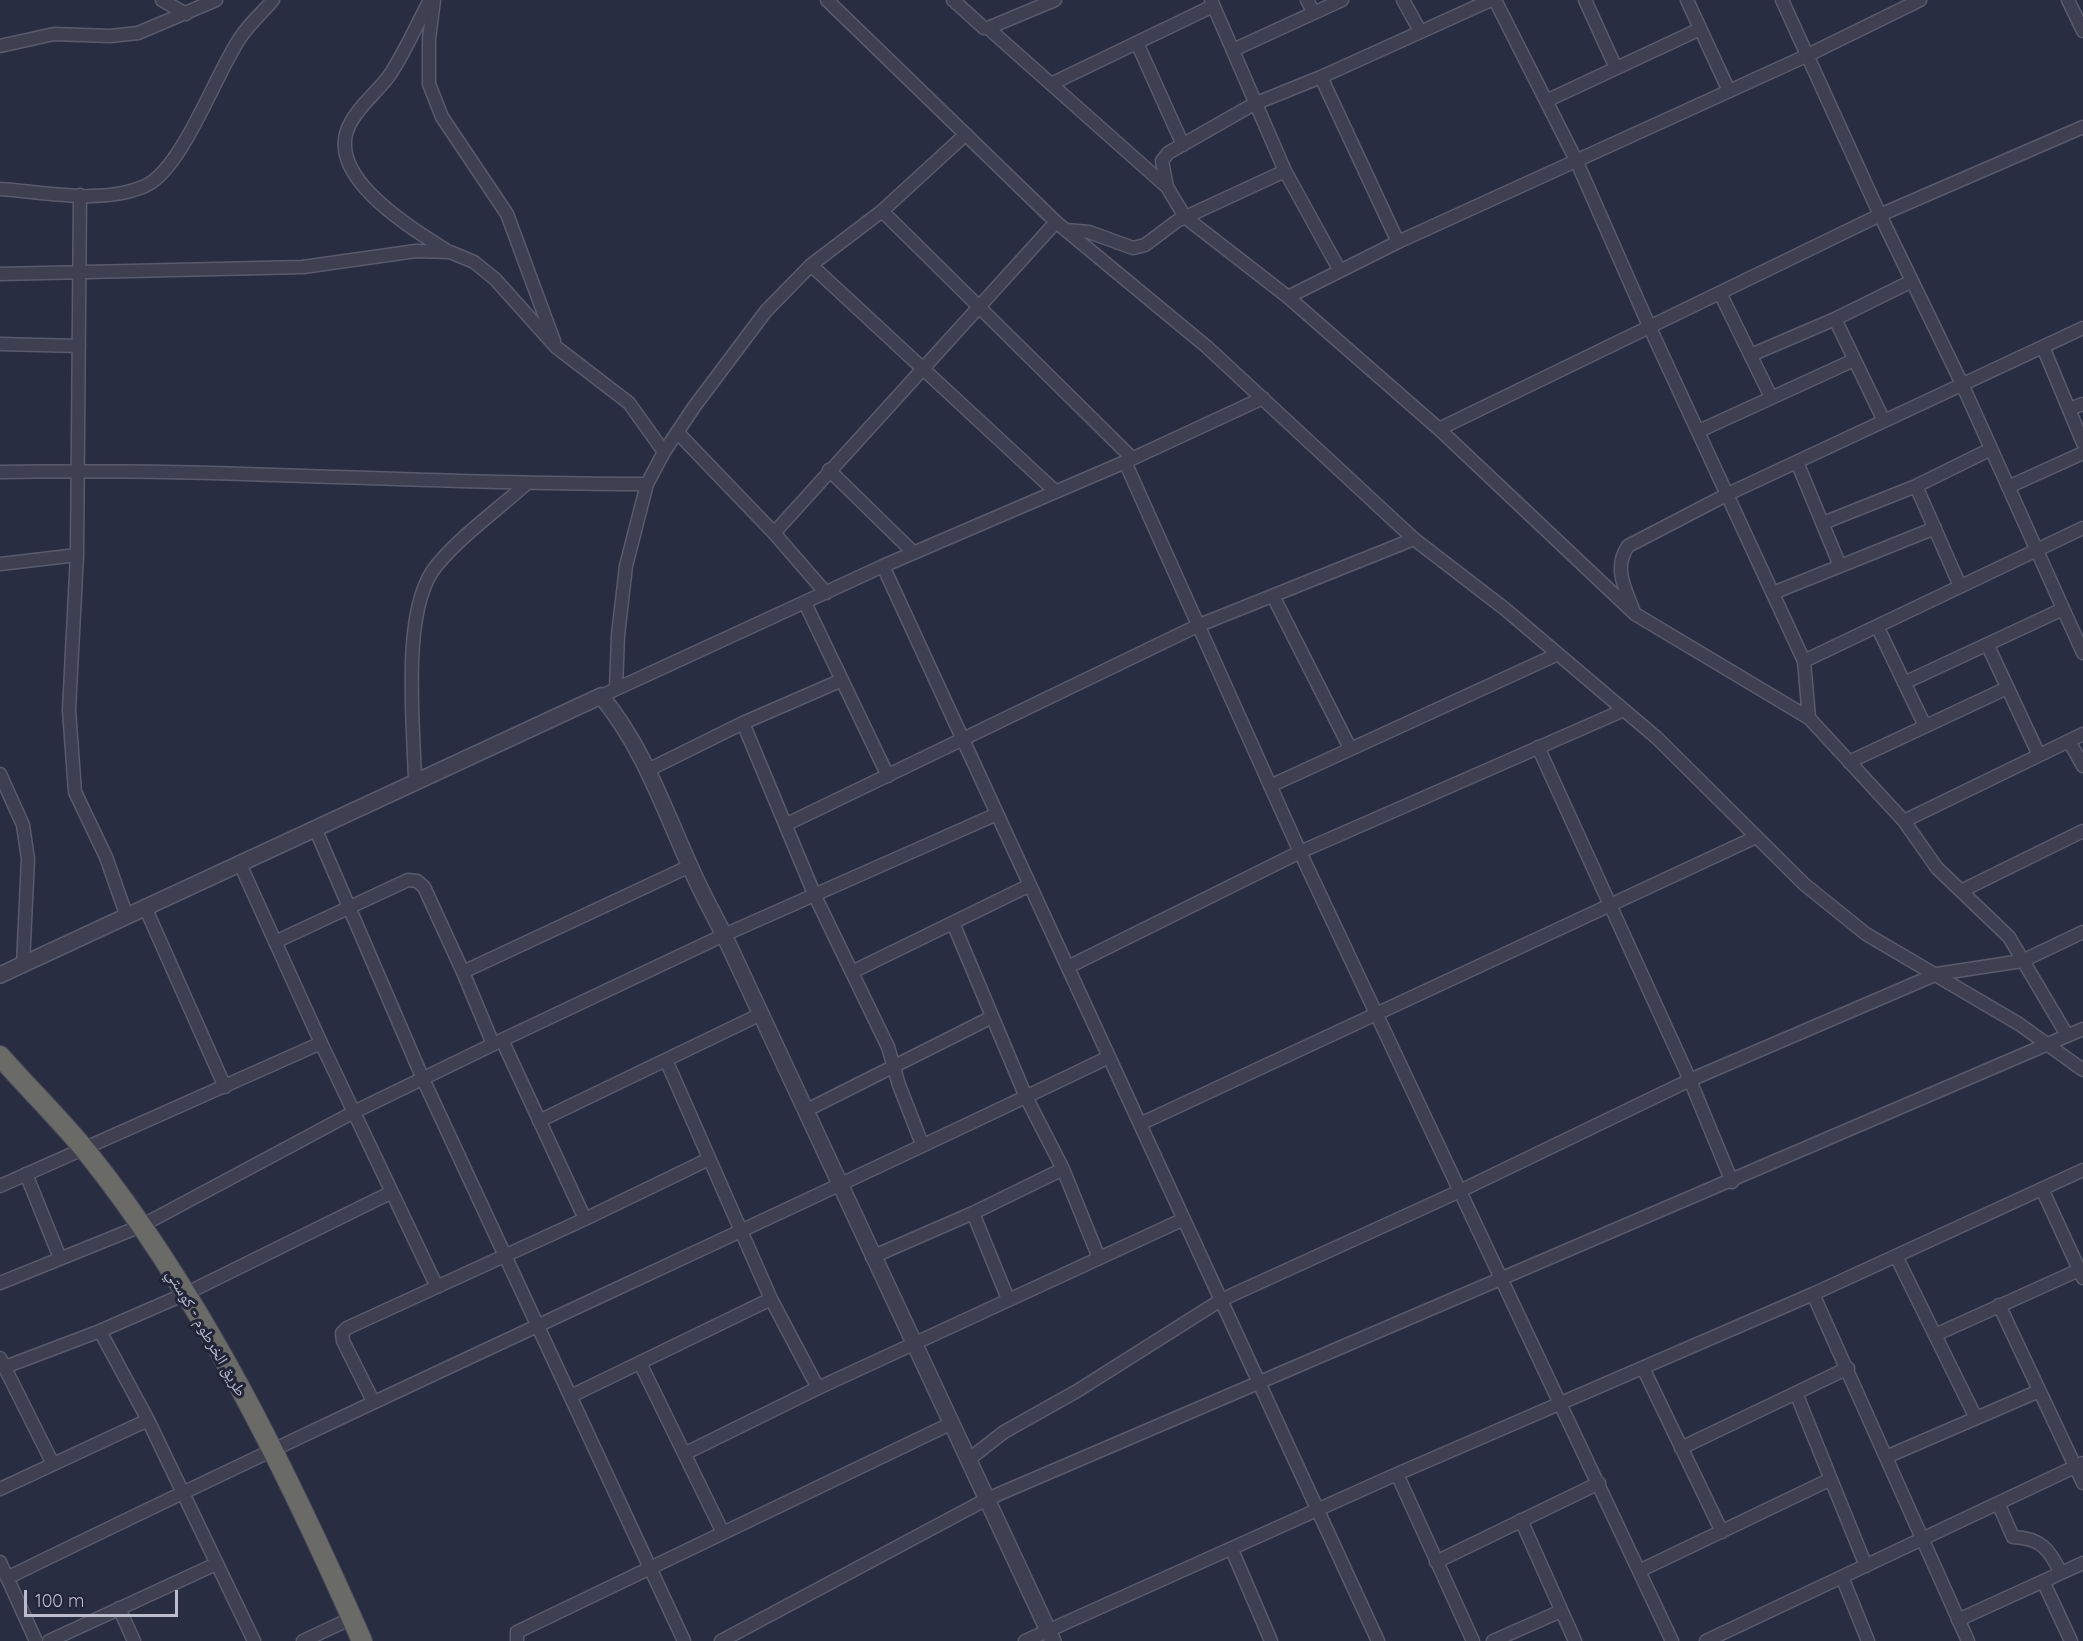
<!DOCTYPE html>
<meta charset="utf-8">
<style>
body{margin:0}
#map{position:relative;width:2083px;height:1641px;overflow:hidden;background:#292d42;font-family:Quicksand,sans-serif}
canvas{display:block}
.scale{position:absolute;left:24px;top:1590px;width:154px;height:27px;box-sizing:border-box;border:3px solid #bbbdcc;border-top:0;padding-left:8px;font-size:18px;line-height:21px;white-space:nowrap;color:#bbbdcc;-webkit-text-stroke:4px #222538;paint-order:stroke}
</style>
<div id="map">
<canvas width="2083" height="1641"></canvas>
<div class="scale">100 m</div>
</div>
<script>
const g = document.querySelector('canvas').getContext('2d');
g.lineJoin = 'round';
function trace(path, color, width, dash) {
  g.strokeStyle = color;
  g.lineWidth = width;
  g.lineCap = dash ? 'butt' : 'round';
  g.setLineDash(dash || []);
  g.stroke(path);
}
function write(font, color, halo, rows, align = 'center') {
  g.font = font + ' Quicksand,"Noto Naskh Arabic",sans-serif';
  g.lineWidth = 6;
  g.setLineDash([]);
  g.textBaseline = 'middle';
  g.strokeStyle = halo;
  g.fillStyle = color;
  for (const [text, x, y, turn = 0] of rows) {
    g.save();
    g.translate(x, y);
    g.rotate((+turn || 0) * Math.PI / 180);
    g.textAlign = isNaN(turn) ? turn : align;
    if (halo) g.strokeText(text, 0, 0);
    g.fillText(text, 0, 0);
    g.restore();
  }
}
const minor = new Path2D(`
 M162,0L186,14
 M430,0C417,24 406,50 391,73C380,90 361,103 351,122C320,175 413,229 449,252
 M434,0L429,39V84L442,117L507,214L554,341
 M827,0L1056,222L1207,347L1414,539L1505,609L1657,738L1804,884L1866,934L2019,1024L2083,1070
 M953,0L984,28H988L1055,0
 M1211,0L1285,171L1339,269
 M1307,0L1314,13
 M1403,0L1420,31
 M1491,0L1321,77L1254,104L1168,153L1162,161L1167,187L1185,217L1288,297L1439,429L1635,614L1809,718
 M1495,0L1576,160L1650,328L1804,661
 M1585,0L1616,68
 M1687,0L1729,91
 M1782,0L1880,215L1962,384L2083,653
 M2068,0L2083,31
 M988,28L1167,187
 M1137,43L1183,145
 M0,46L54,34L110,36L138,33L216,0
 M1233,50L1342,0
 M1321,77L1398,242
 M1051,84L1213,6
 M1546,101L1700,29
 M0,189C45,192 102,205 145,186C182,170 216,73 240,38C249,24 263,12 273,0
 M80,195L77,555L69,710L75,792L106,857L127,917
 M882,211L1132,458
 M1066,230L1089,232L1133,248L1145,245L1177,221L1285,171
 M811,265L1056,492
 M0,274L303,267L416,251L450,252L474,262L495,279L556,347L629,403L664,452
 M1720,293L1771,397
 M1288,297L1398,242L1806,56L1920,0
 M1835,319L1884,421
 M0,344L79,346
 M2043,347L2083,443
 M1751,355L1835,319L1912,281
 M2069,409L2083,404
 M1439,429L1880,215L2083,127
 M1699,431L1854,360
 M677,432L774,533L826,593
 M1125,462L1300,852L1672,1641
 M1797,462L1840,566
 M829,470L914,553
 M0,472C216,467 431,485 647,484
 M1916,486L1960,586
 M2008,487L2083,453
 M1823,523L1916,486L1991,449
 M774,533L1056,222
 M0,564L77,555
 M883,566L1378,1641
 M1773,593L1935,528
 M1273,596L1350,748
 M805,603L888,776
 M1634,612C1625,588 1613,568 1628,546L1728,494L2083,328
 M1877,626L1925,726
 M1988,646L2039,755
 M1904,683L2063,609
 M616,689L618,635L626,566L647,484L664,452L694,407L766,311L811,265L882,211L966,134
 M601,696L883,566L1125,462L1263,398
 M743,723L815,896L888,1047L899,1085L922,1144
 M2069,741L2083,766
 M1538,747L1690,1080L1732,1182
 M1849,762L2007,688
 M648,770L743,723L842,680
 M0,774L23,825L28,859L23,964
 M415,782C414,726 400,608 437,565C462,535 496,511 525,485
 M1270,786L1558,654
 M1904,821L2083,734
 M787,824L1197,626L1414,539
 M315,828L423,1079L684,1641
 M240,864L321,1043L437,1287
 M1961,891L2083,831
 M145,907L225,1087
 M953,923L1026,1097L1063,1169L1099,1258
 M275,942L408,880L417,881L424,887L463,972L493,1044
 M1068,967L1300,852L1624,710
 M854,971L1030,885
 M463,972L690,866
 M2067,1035L2009,937L1937,868L1904,821L1809,718L1804,661L2083,528
 M502,1040L585,1219
 M666,1060L771,1299L818,1388
 M805,1111L992,1017
 M539,1121L761,1014
 M1140,1124L1754,838
 M26,1174L60,1258
 M0,1186L321,1043
 M2042,1189L2083,1278
 M973,1213L1008,1299
 M1896,1256L1976,1418
 M872,1257L973,1213L1063,1169
 M0,1283L141,1226L354,1112L502,1040L724,935L997,814
 M1813,1294L1968,1641
 M1999,1305L2083,1483
 M100,1331L148,1420L254,1641
 M1935,1335L2079,1270
 M0,1358L53,1464
 M640,1363L723,1533
 M5,1367L100,1331L185,1294L392,1192
 M1643,1368L1722,1532
 M1796,1393L1866,1566
 M571,1396L771,1299
 M373,1401L343,1341L342,1333L347,1328L585,1219L709,1159
 M1681,1448L1848,1368
 M686,1453L818,1388L1184,1219
 M1886,1457L2039,1391
 M968,1460L1004,1432L1077,1391L1221,1300L1460,1191L1690,1080L1937,974L2022,961L2083,932
 M1397,1474L1473,1641
 M0,1489L148,1420
 M1998,1503L2013,1537C2041,1538 2049,1549 2061,1573
 M1521,1520L1575,1641
 M1232,1550L1271,1641
 M0,1562L36,1641
 M1436,1562L1599,1483
 M1639,1571L1831,1479
 M1842,1577L1868,1641
 M7,1578C372,1399 743,1233 1109,1057
 M2043,1581L2071,1641
 M119,1608L134,1641
 M1958,1620L2083,1563
 M49,1641L216,1564
 M303,1641L352,1618
 M517,1641V1632L952,1423
 M721,1641L985,1500L2083,1029
 M1025,1641L1397,1474L1813,1294L2083,1170
 M1493,1641L1561,1611
 M1706,1641L2083,1463`);
const tertiary = new Path2D(`
 M0,975L601,696C642,745 663,806 689,864C699,888 712,911 724,935L1053,1641`);
const trunk = new Path2D(`
 M0,1056C28,1088 59,1118 86,1151C201,1294 288,1473 362,1641`);
trace(minor, '#595b6d', 15);
trace(tertiary, '#595b6d', 18);
trace(trunk, '#45485a', 22);
trace(minor, '#3e4052', 12);
trace(tertiary, '#3e4052', 15);
trace(trunk, '#6a6a66', 20);
write('16px', '#bbbdcc', '#222538', [
 ["طريق الخرطوم - كوستي",206,1333,60]
]);
</script>
